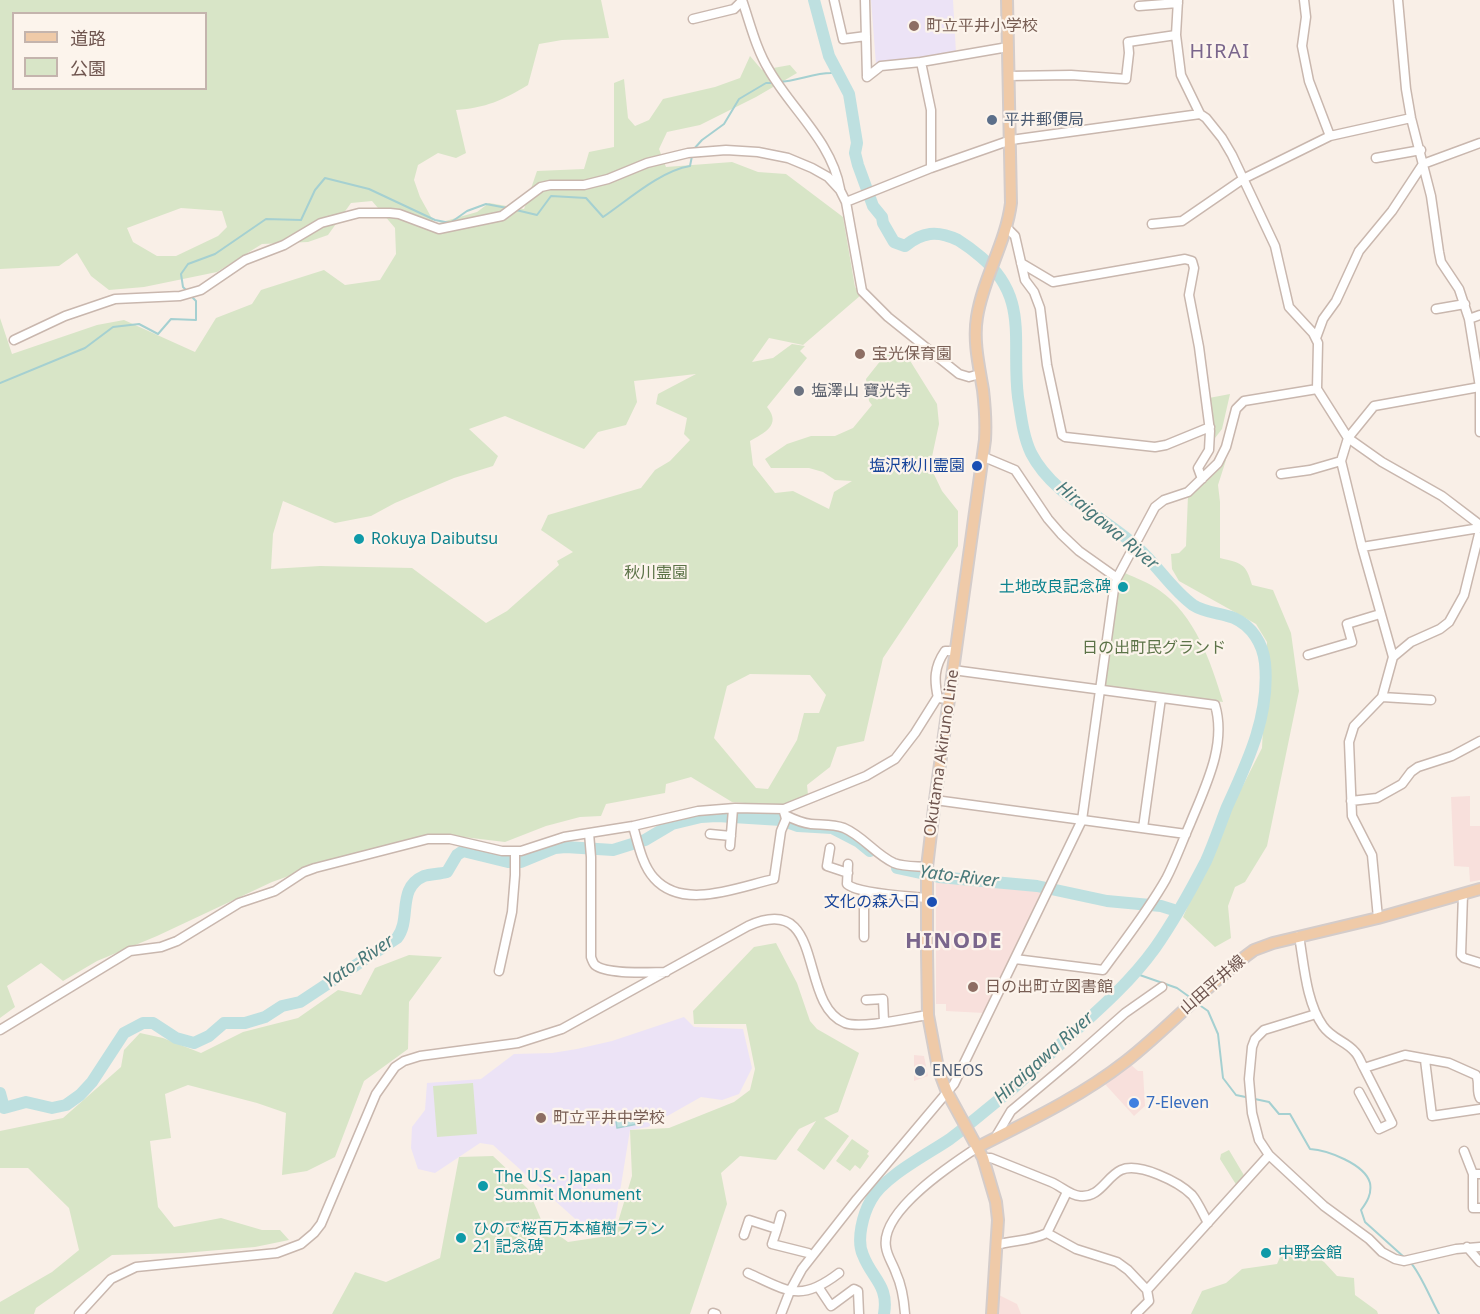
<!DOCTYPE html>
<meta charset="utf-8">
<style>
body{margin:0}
#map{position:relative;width:1480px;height:1314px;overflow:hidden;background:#f9efe7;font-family:"Noto Sans","Noto Sans JP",sans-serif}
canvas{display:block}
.legend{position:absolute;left:12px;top:12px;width:195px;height:78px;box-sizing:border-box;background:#fcf4ec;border:2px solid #c4b4ad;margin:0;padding:8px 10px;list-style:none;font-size:18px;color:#6f554f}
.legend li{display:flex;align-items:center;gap:12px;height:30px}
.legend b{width:30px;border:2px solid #c4b4ad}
</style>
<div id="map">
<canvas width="1480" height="1314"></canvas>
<ul class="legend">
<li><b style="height:8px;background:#efcaa8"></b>道路</li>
<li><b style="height:16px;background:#d8e5c7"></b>公園</li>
</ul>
</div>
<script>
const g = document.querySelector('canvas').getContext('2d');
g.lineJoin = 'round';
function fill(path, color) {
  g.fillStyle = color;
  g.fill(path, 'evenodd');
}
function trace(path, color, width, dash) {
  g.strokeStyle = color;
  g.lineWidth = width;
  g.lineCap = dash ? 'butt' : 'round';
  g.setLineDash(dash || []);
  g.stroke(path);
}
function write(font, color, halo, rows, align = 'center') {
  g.font = font + ' "Noto Sans","Noto Sans JP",sans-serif';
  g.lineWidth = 4.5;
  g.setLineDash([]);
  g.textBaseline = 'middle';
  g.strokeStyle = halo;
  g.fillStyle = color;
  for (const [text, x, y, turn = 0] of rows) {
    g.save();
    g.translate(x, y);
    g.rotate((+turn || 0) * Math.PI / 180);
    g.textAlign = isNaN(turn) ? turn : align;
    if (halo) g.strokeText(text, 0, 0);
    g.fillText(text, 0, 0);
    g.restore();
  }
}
fill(new Path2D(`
 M1470,796V826H1480V880L1470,882L1469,867L1454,866L1451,797Z
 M936,878L1045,891L984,1013L946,1011V1004H936Z
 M914,1055L924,1056L928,1076L914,1081Z
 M1130,1064L1138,1071H1143L1145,1106L1134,1116L1104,1083Z
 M999,1295L1017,1304L1021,1314H998Z`), '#f8e0dc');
fill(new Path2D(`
 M871,0H953L956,53L927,59L876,64Z
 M684,1017L694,1027L743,1029L752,1068L739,1094L722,1100L701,1097L648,1127L630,1130L614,1228L592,1234L493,1145L480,1143L435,1173L418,1169L411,1148L412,1127L425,1110L427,1083L481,1079L514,1054L552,1053L577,1049L612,1041Z`), '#ece3f6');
fill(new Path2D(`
 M0,0H601L609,38L562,40L539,44L528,85C503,100 486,108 456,110L466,153L456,158L438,153L418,165L414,180L420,197L435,224L477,212L489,203L524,209L537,171L584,169L589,152L614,147V83L624,79L628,118L635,126L649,120L663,99L715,87L740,78L750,56L762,70L790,65L797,73L756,97L700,125L667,132L659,149L666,167L732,162L758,172L786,174L843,217L855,287L861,295L803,345L769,338L752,362L773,358L792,344L805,346L800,351L807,358L767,407C782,425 764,433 750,441L753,465L775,493L793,491L829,509L834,492L852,481L835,480L823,472L809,468H771L765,459L787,444L811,436H835L853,428L872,405L869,401L866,379L885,355L904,351L937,404L939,424L930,466L942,491L958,511V546L883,658L864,741L837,747L830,767L807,785L808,795L783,806L732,802L691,777L666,784L665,793L606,804L601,816L580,817L546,826L505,842L438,834L328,862L272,882L157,936L97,961L63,981L41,963L7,986L15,1007L0,1018V318L12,354L97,325L124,320L195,352L216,318L252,304L261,290L324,270L345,285L380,280L396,254L395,228L372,201L351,203L328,235L308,242L262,244L217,272L144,287L109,290L91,276L77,253L59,266L0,269ZM14,14H206V88H14ZM181,208L222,211L227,227L218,236L176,256H157L133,242L127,228ZM696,374L658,394L656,404L687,418L684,434L690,440L670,461L655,470L641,488L548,515L541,530L573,552L557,561L559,565L507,611L486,623L412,568L320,566L271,569L273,534L283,501L335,523L371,516L395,503L454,478L493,466L498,456L469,429L505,416L584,449L598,432L626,425L637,402L634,381ZM750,674L810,675L826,695L819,713H804L797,740L768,789L756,788L714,738L727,686Z
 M1230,394L1222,429L1215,438L1209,398Z
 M1215,459L1226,460L1218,485L1220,502V558C1241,563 1246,563 1252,585L1273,590L1291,633L1299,691L1267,846L1245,882L1235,887L1228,906L1231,938L1215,947L1183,917L1227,817L1262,748L1267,642L1256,624L1179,581L1172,569L1171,554L1179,553L1186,546L1188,495Z
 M1125,573C1136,578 1149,583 1159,590C1195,615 1211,662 1223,702L1105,686L1116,595Z
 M776,943L797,983L810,1021L817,1029L859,1053L838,1112L824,1118L849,1136L824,1170L797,1150L816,1121L799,1129L776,1160L740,1156L721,1173L727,1204L690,1314H332L355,1272L386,1282L440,1258L459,1157L493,1156L528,1189L543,1224L568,1242L614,1235L632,1176L630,1130L669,1128L734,1102L750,1090L755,1069L746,1024H694L693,1011L754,947Z
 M409,955L442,957L409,1002L408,1049L364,1081L335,1157L307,1171L282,1175L286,1113L257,1103L188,1085L165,1094L171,1138L150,1141L158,1207L174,1227L221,1218L262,1230H280L289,1240L255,1247L183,1253L112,1255L36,1308L34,1314H0V1302L52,1272L79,1250L69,1208L28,1168H0V1131L63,1118L121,1067L124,1050L140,1033L163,1038L201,1053L243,1032L298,1018L338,990L361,995L375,968Z
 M473,1083L477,1134L437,1137L433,1086Z
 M852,1139L869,1151L867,1154L869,1156L860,1169L855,1165L850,1171L836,1161Z
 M1229,1150L1245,1177L1237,1186L1220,1159L1221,1154Z
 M1286,1244L1314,1251L1337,1276L1354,1278L1355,1295L1377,1311L1378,1314H1191L1202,1291L1226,1283L1242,1269L1277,1264Z`), '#d8e5c7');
const water = new Path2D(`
 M641,1110L643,1123L617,1128L615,1114Z`);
fill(water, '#bee0e0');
trace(water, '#a5d0d1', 1.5);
trace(new Path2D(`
 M779,82C797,81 814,73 831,73L836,67
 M693,150L702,140L724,124L739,99L766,83H773
 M516,210L537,215L551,196L586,198L603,217C628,200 660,171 690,166L692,156
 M186,290L183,287L181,274L188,264L215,254L266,219L301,220L315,190L325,178L369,189L435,220L450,223L467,211L486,204L507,208
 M0,383L85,348L113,327L139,324L158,334L171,319L196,320V301L190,295
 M1134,973L1177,988L1191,998
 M1198,1004L1208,1011L1218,1034L1223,1078L1236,1095L1269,1102L1279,1114H1290L1310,1149C1327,1150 1365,1164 1370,1183C1372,1194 1367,1202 1361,1210L1365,1222L1405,1258
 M1410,1262C1420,1272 1431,1300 1439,1314`), '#a5d0d1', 2);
trace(new Path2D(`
 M814,0L829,56L849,94L857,143L855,153L858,165L873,206L882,217L883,223L894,242L905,246C922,232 937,230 958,240C966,245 974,251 981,257C1030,298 1011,342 1018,397C1021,416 1023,436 1031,453C1053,496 1104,516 1138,548C1157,565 1172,590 1193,605C1205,613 1221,613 1234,618C1252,626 1263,644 1265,663C1270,715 1248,761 1227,807C1220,825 1214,843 1206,861C1191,890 1174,921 1155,948C1127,987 1089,1018 1054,1050C1038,1065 1023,1081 1006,1094C987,1109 969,1125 950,1139C928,1154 883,1177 871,1200C863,1214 856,1240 863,1255C872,1279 889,1285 884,1314
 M897,868L939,877L1037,886L1107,901L1161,906L1177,911
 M0,1093L4,1108L26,1102L52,1108L66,1105L80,1095L92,1082L124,1033L143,1023H153L176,1038L194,1043L209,1036L224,1023H245L265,1017L282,1006L300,1002L397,938C412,919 396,888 424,876C431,874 440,874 447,872L457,855L463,851L508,862H521L555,848L566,847L613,850L645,840L672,824L701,817L717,816L781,820L798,826L832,828L859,842L870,851`), '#bee0e0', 12);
const minor = new Path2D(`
 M742,0C750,23 756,49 769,70C792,110 832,142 840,189
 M834,0L843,39L866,36
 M865,0L867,77
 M1178,0L1176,35L1181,75L1200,114L1206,118L1222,138L1232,155L1275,246L1289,307L1313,333L1318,343L1317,389L1348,438L1382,462L1442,496L1480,525
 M1304,0L1306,17L1302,46L1309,81L1330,136
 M1398,0L1406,89L1411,118L1431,196L1439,252L1441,262L1459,289L1469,319L1480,387V432
 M1139,6L1178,3
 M693,19L734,9L742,1
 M921,62L931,110V168
 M1008,76L1071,75L1126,79L1129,53L1128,42L1176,35
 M867,77L881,66L921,62L1008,47
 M1376,158L1421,150
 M846,202L931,168L1011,140L1200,114
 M1152,224L1182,221L1243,179L1330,136L1411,118
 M1007,228L1015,236L1025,280L1034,292L1040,308L1047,365L1062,435L1065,437L1155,447L1166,445L1210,427
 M1021,263L1053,282L1185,259L1192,261L1194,268L1189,295L1199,347L1210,431L1209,450L1198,468L1202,479
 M1436,309L1465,304
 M1469,319L1480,315
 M1316,338L1323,319L1336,301L1359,251L1392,211L1423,164L1480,143
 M14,340L65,316L115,299L180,296L201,290L245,260L284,245L321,223L359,213H390L399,214L439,229L502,216L541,187L550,185H584L608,179L647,163L688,153L726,150L758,152L788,158L812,168L828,177L840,190L846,202L862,291L888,317L959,374L969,377L980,374
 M984,457L1015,470L1048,519L1061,534L1079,551L1117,578
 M1281,474L1310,470L1341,461
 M1362,547L1480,528
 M1308,655L1352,642L1347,624L1380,614
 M1393,657L1411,642L1440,629L1449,622L1464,595L1480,530
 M953,670L1215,705C1227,745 1205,787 1190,824C1182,842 1175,862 1166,879C1148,911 1124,941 1103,970L1015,959
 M1382,697L1431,700
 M938,698C934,680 934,667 945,651H956
 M935,800L1186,834
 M1351,801L1377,798L1402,784L1411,772L1418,767L1452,756L1480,741
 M784,812L785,815C793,819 802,823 811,824C822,825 833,824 844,828C863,836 876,855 894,863C904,867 917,866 927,867
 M633,826C638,843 642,865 654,878C683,911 738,887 774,879L781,831L786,819L785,815
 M1143,828L1161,698
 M589,833L591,857V957C592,960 593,963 595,965C607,975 650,972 666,972
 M710,834L731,836
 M730,846L733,809
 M830,848L827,866L848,873
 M848,864L847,884C858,894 909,896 926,898
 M864,891V937
 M1463,894L1461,955L1464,958L1480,963
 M1378,918L1372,855L1352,816L1349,742L1354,726L1382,697L1393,657L1362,547L1341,461L1348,438L1374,406L1480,387
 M1299,936C1304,964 1306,1002 1323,1026C1332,1039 1346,1041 1355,1052C1359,1056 1361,1063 1364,1068L1405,1055L1449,1063L1476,1075C1480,1082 1476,1091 1480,1098
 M499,971L512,912L515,875V851
 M866,1000L883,999L884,1022
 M1316,1014L1264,1030L1255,1039L1252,1047L1249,1079L1252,1113L1259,1140L1269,1155L1324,1206L1369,1239L1382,1252L1395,1259L1404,1261L1456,1249L1480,1247
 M0,1030L130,951L161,947L177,941L239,903L275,891L304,872L315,868L428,839H450L502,851H521L564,837L633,826L698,811L735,808L784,809L866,776L895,759L915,733L937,698L949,699
 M1425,1060L1432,1116L1480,1109
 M1359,1092L1379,1129L1392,1123L1364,1068
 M995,1138L1011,1111L1073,1059L1125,1013L1162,987
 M1464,1151L1473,1174
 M983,1158H991C1011,1166 1031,1174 1051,1182C1061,1186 1069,1195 1080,1196C1100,1198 1106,1177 1121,1170C1139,1162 1179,1182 1192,1195C1198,1202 1203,1214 1208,1223
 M1480,1174H1473V1208H1480
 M777,1229L781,1215
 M1047,1233L1076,1249L1117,1262L1128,1270L1147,1290
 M744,1235L749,1220L777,1229L772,1244L808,1253L812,1256
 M996,1245C1014,1240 1031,1241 1047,1233L1067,1192
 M1467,1247L1480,1262
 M748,1273C788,1291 800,1303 839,1273
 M819,1288L831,1306L854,1289L858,1291L859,1314
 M713,1313L716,1314
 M79,1314L111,1279L136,1267L277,1253L301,1244L314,1233L321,1224L376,1094L395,1067L404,1061L420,1056L518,1043L562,1029L748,926C827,890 797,1004 845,1023C862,1029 908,1018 928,1015
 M781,1314L790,1291L802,1269L857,1199L954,1084L1082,820L1114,589L1117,578L1155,507L1164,500L1188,492L1218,463L1226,447L1236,409L1244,401L1317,389
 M905,1314C904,1300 902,1286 896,1273C893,1264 887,1256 886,1247C880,1211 952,1164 978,1147
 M1136,1314L1149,1301L1147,1290L1269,1155`);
const major = new Path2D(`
 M978,1147C1029,1121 1080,1097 1125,1062C1170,1027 1208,983 1254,950L1273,943L1378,918L1480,889
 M992,1314L998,1220L996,1202L983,1158L947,1092L938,1068L928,1015L927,952V867L935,800L985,440C986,423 985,407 983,390C979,366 973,341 977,317C983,278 1006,243 1011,203L1007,0`);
trace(minor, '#c9b7ae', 11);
trace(major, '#d4ccca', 14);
trace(minor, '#fff', 8);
trace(major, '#efcaa8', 10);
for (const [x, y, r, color] of [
 [914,26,6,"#8d6e63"],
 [992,120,6,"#5c6f8a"],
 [860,354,6,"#8d6e63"],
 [799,391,6,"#6b7280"],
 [977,466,6,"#1a4fb4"],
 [359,539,6,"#0f9aa8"],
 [1123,587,6,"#0f9aa8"],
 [932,902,6,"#1a4fb4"],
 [973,987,6,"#8d6e63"],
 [920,1071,6,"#5c6f8a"],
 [1134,1103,6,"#3f7fe0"],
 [541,1118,6,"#8d6e63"],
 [483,1186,6,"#0f9aa8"],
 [461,1238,6,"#0f9aa8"],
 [1266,1253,6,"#0f9aa8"]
]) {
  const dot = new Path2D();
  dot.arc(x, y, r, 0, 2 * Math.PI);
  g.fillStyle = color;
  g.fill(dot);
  trace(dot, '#fcf4ec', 2);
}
write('16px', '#785e54', '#fcf4ec', [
 ["町立平井小学校",926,26],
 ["宝光保育園",872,354],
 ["日の出町立図書館",985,987],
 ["町立平井中学校",553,1118]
], 'left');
write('16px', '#4e5e75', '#fcf4ec', [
 ["平井郵便局",1004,120],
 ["ENEOS",932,1071]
], 'left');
write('16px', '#5b616d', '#fcf4ec', [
 ["塩澤山 寶光寺",811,391]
], 'left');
write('16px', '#164399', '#fcf4ec', [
 ["塩沢秋川霊園",965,466],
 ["文化の森入口",920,902]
], 'right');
write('16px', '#0d838f', '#fcf4ec', [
 ["Rokuya Daibutsu",371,539],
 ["土地改良記念碑",1111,587,"right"],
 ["The U.S. - Japan",495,1177],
 ["Summit Monument",495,1195],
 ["ひので桜百万本植樹プラン",473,1229],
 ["21 記念碑",473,1247],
 ["中野会館",1278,1253]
], 'left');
write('16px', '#5c7348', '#fcf4ec', [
 ["秋川霊園",656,573],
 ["日の出町民グランド",1154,648]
]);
write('16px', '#6f554f', '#fcf4ec', [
 ["Okutama Akiruno Line",942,753,-82],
 ["山田平井線",1213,985,-41]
]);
write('16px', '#366cbe', '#fcf4ec', [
 ["7-Eleven",1146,1103]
], 'left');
write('italic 18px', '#487879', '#fcf4ec', [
 ["Hiraigawa River",1107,526,40],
 ["Yato-River",959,877,7],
 ["Yato-River",359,962,-34],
 ["Hiraigawa River",1044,1058,-42]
]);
g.letterSpacing = '1.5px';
write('20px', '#7a668c', '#fcf4ec', [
 ["HIRAI",1220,52]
]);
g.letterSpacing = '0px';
g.letterSpacing = '1.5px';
write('bold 22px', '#7a668c', '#fcf4ec', [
 ["HINODE",954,942]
]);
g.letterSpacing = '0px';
</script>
